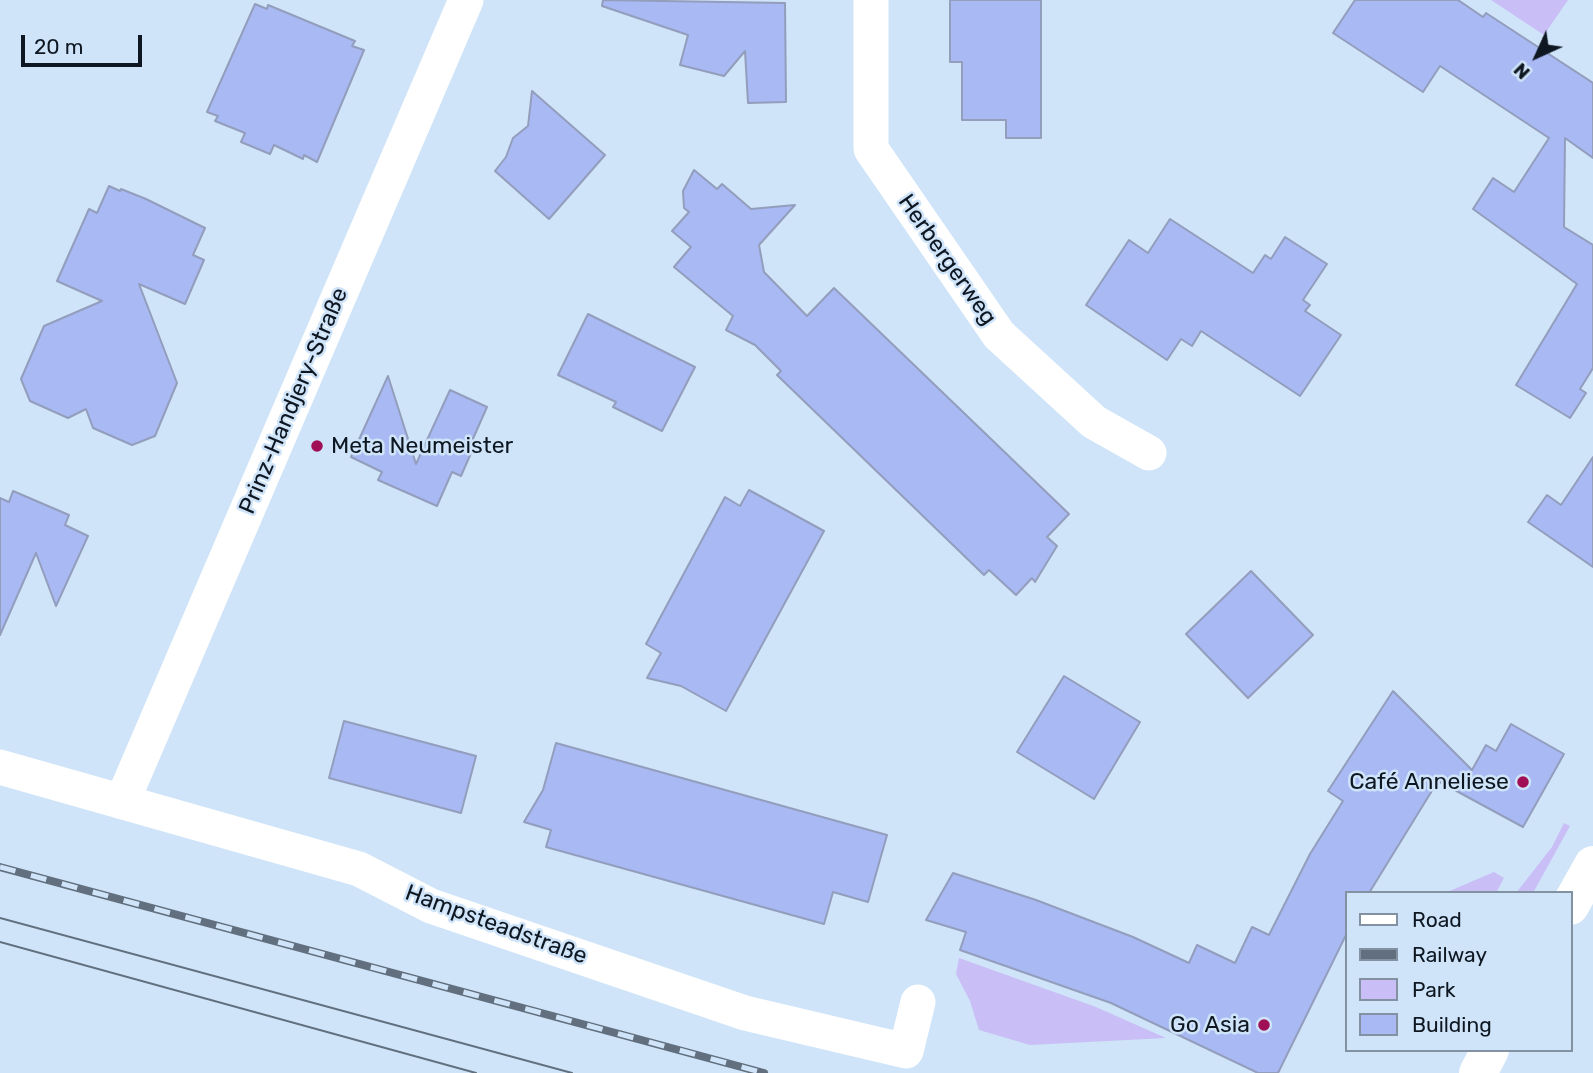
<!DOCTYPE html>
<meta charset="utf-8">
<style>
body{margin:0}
#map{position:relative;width:1593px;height:1073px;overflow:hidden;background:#cfe4f9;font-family:Rubik,sans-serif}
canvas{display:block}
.legend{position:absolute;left:1345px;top:891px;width:228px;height:161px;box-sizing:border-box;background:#cfe4f9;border:2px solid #8292a3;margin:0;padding:9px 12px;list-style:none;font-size:21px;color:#0e1721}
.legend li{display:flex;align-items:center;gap:14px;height:35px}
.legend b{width:35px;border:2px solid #8292a3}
.north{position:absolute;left:1502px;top:21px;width:70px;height:70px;-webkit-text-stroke:5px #cfe4f9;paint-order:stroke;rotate:225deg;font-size:19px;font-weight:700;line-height:28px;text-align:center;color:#0e1721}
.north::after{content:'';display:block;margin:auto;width:24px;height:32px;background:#0e1721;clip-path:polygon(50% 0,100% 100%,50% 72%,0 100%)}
.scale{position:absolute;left:21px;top:35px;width:121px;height:32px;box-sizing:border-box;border:4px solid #0e1721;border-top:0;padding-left:9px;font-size:21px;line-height:24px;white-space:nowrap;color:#0e1721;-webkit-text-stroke:5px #cfe4f9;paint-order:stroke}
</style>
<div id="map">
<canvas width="1593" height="1073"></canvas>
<ul class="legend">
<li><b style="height:9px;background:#fff"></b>Road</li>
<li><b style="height:9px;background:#616f7e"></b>Railway</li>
<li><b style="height:19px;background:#c9bef6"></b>Park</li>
<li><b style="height:19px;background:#a8b9f4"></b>Building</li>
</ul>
<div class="north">N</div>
<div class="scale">20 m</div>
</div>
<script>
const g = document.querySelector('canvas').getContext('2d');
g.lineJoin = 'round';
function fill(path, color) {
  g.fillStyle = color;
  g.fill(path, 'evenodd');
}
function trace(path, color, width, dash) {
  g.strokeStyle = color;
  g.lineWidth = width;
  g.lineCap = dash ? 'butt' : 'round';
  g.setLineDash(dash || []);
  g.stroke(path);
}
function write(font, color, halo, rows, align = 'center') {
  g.font = font + ' Rubik,sans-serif';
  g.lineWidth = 5;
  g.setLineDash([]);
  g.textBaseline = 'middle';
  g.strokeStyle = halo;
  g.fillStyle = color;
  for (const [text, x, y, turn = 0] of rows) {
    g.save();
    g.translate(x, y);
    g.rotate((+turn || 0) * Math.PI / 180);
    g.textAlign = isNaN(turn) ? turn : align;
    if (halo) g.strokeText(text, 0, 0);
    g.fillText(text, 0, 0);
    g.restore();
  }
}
fill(new Path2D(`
 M1491,0H1568L1544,35Z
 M1564,823L1570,826L1533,893H1516L1552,847Z
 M1494,872L1504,878L1496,893H1445Z
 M959,958L1096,1007L1166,1038L1030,1045L979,1030L970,1001L956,974Z`), '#c9bef6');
const building = new Path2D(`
 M603,0L785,3L786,102L748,103L745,51L724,76L680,65L688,35L602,6Z
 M950,0H1041V138H1006V120H962V62H950Z
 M1355,0H1458L1483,17L1486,13L1593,83V158L1565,138L1564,227L1593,245V368L1580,389L1586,393L1570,418L1516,385L1577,284L1473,209L1493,178L1514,192L1549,138L1440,66L1423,92L1333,33Z
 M255,4L267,9L268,5L355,41L352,46L364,50L317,162L304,155L303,159L274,145L270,154L241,142L245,133L215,121L218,116L207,112Z
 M532,91L605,155L549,219L495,171L506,157L513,138L528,126Z
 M694,170L717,189L722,184L751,209L795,205L759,245L764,272L807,316L834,288L1069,514L1047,537L1057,546L1035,582L1032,578L1016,595L989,570L984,575L777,375L781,371L755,345L726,330L733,316L674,267L691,247L672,231L689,212L684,208L683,191Z
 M109,186L120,191L121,189L146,199L205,228L193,255L204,260L185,304L139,284L177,383L155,436L132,445L93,428L86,409L68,418L30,401L21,379L44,326L102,301L57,281L89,209L97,213Z
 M1170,219L1253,273L1265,255L1271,259L1285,237L1327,264L1303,300L1310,305L1305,311L1341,335L1300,396L1201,331L1192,346L1181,339L1167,360L1086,305L1129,240L1148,253Z
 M588,314L695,367L662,431L613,407L616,402L558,375Z
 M388,376L416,464L450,390L487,407L472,441L475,444L461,476L452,472L437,506L378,480L382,472L351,457Z
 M1593,457V567L1528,522L1547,495L1561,505Z
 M749,490L824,531L726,711L681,686L647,678L661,653L646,644L725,497L740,506Z
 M13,491L69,515L65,525L88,536L56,606L36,553L0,635V498L9,502Z
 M1251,571L1313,635L1248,698L1186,634Z
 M1064,676L1140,722L1094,799L1017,752Z
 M1393,691L1472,770L1486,745L1496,751L1511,724L1564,754L1523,827L1438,781L1369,893H1346V935L1278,1073H1258L1111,1003L960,950L966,932L926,920L953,873L1036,900L1133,937L1189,963L1197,945L1235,963L1252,927L1269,935L1310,854L1343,801L1328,791Z
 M344,721L476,756L461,813L329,778Z
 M556,743L887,835L868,902L833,892L824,924L546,847L551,830L524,822L543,790Z`);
fill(building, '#a8b9f4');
trace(building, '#939dbc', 2);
trace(new Path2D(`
 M871,0V149L999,335L1094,422L1149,453
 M0,767L359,869L431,906L745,1013L906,1051L918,1002
 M122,802L466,0`), '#fff', 35);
trace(new Path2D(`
 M1570,906L1593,865
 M1478,1073L1490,1050`), '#fff', 38);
trace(new Path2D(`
 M0,918L572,1073
 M0,942L476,1073`), '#616f7e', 2);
const rail = new Path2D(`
 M0,867L764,1073`);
trace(rail, '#616f7e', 8);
trace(rail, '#cfe4f9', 5, [16]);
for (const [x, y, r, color] of [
 [317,446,7,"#a00f56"],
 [1523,782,7,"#a00f56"],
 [1264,1025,7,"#a00f56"]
]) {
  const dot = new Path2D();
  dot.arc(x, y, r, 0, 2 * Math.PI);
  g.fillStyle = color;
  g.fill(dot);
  trace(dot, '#cfe4f9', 2.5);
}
write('23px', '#0e1721', '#cfe4f9', [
 ["Herbergerweg",947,260,55],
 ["Prinz-Handjery-Straße",294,401,-67],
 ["Hampsteadstraße",496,925,20]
]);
write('23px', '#0e1721', '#cfe4f9', [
 ["Meta Neumeister",331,446,"left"],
 ["Café Anneliese",1509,782],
 ["Go Asia",1250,1025]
], 'right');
</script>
